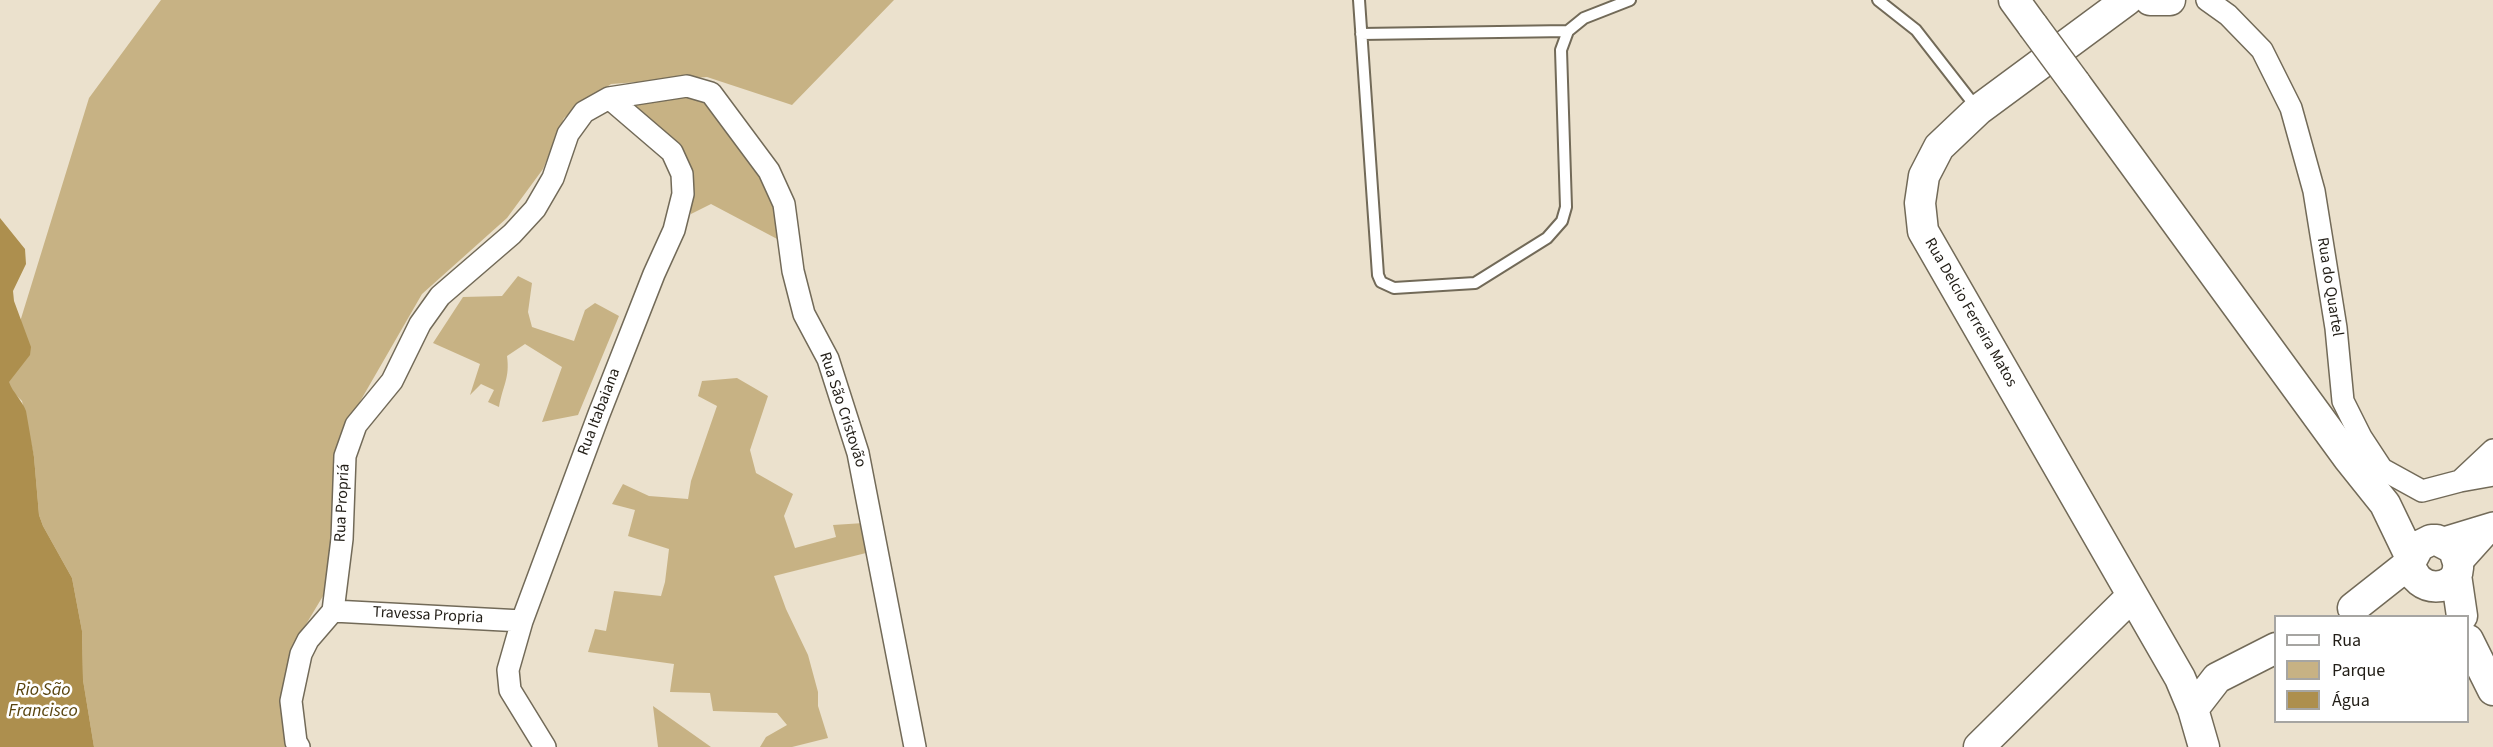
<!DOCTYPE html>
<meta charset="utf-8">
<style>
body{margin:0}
#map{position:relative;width:2493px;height:747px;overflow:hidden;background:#ebe1cd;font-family:"Source Sans 3",sans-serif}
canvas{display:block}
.legend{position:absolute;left:2274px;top:615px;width:195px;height:108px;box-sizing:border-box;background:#fff;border:2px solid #a6a5a2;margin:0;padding:8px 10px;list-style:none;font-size:18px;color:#211d16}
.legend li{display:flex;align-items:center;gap:12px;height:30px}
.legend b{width:30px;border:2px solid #a6a5a2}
</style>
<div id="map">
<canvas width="2493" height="747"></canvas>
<ul class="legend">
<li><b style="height:8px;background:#fff"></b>Rua</li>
<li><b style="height:16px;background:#c7b284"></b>Parque</li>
<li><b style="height:16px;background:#ad8f4e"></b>Água</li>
</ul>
</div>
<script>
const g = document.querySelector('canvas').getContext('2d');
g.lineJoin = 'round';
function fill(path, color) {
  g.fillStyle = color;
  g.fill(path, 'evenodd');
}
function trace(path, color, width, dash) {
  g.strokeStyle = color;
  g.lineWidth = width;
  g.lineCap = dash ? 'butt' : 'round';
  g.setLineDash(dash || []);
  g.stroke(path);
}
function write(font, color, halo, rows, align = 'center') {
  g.font = font + ' "Source Sans 3",sans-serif';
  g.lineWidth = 5;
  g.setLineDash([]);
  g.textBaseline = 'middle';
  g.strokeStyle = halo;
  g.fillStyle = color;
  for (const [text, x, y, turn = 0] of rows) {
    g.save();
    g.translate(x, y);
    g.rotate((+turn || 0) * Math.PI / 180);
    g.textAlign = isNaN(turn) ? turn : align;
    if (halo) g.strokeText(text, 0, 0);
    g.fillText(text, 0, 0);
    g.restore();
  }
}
fill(new Path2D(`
 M161,0H894L792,105L707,77L611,84L564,118L543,169L507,218L422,294L339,438L326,591L296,641L282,700L285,747H94L83,680L82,631L72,578L43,526L39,515L34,457L22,401L12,391L3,377L89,98Z
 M685,93L709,101L763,175L778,208L781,241L711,204L691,214L689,179L624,101Z
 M518,276L532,283L528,312L532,327L574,341L585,310L595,303L619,316L578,415L542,422L562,367L525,344L507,356C510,378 503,385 499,407L488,402L494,390L481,384L470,395L480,364L433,343L463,297L502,296Z
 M737,378L768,396L750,450L756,473L793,494L784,516L795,548L836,537L833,525L864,523L870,552L774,576L786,609L808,655L818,692V706L828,738L792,747H760L766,737L787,725L777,713L713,711L710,693L670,692L674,664L588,652L595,629L606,631L614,591L661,596L665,582L669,549L628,536L635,510L612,504L623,484L649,496L688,499L691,481L717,406L698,396L702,381Z
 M653,706L711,747H658Z`), '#c7b284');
fill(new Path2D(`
 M0,218L25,249L26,264L13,291L14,301L31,347L30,355L9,382C13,393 22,400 26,411L34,457L39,515L43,526L72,578L82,631L83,680L94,747H0Z`), '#ad8f4e');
const lane = new Path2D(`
 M1359,0L1378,275L1381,282L1394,288L1475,283L1547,238L1562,221L1566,207L1561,50L1568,31L1584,18L1630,0
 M1878,0L1916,30L1976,107
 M1361,34L1568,31`);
const street = new Path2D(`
 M2207,0L2228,15L2262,50L2291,108L2314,191L2336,328L2343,401L2361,437L2382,469L2422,491L2460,481L2493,450
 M2460,481L2493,475
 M2437,540L2493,523
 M2458,567L2493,528
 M333,611L522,621
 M299,747L296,742L291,701L301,654L308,640L333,611L342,539L345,456L356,425L392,381L420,324L440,296L512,234L535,209L553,178L568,134L584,112L609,98L687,86L711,93L769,171L784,204L793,271L804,314L828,359L858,453L915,747
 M545,747L510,690L508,670L522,621L599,414L654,274L674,230L683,194L682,174L672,152L609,98`);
const secondary = new Path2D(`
 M2014,0L2033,26
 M2127,0L1978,110L1939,147L1924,176L1920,203L1923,231L2180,678L2193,709L2204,747
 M2150,0H2170
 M2075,83L2349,459L2385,504L2411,558
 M2456,575L2462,616
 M2353,608L2410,563L2419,546L2431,540H2437L2454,549C2455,555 2459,562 2458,568C2457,591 2416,596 2410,563
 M2468,640L2493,690
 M2193,709L2217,678L2276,648
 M1979,747L2131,597`);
trace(lane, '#726a58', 14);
trace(street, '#726a58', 24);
trace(secondary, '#726a58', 33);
trace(lane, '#fff', 10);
trace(street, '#fff', 21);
trace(secondary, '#fff', 30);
const secondaryBridge = new Path2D(`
 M2033,26L2075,83`);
trace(secondaryBridge, '#726a58', 33, []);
trace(secondaryBridge, '#fff', 30);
write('16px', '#211d16', '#fff', [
 ["Rua do Quartel",2329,287,81],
 ["Rua Delcio Ferreira Matos",1970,313,60],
 ["Rua São Cristovão",842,410,72],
 ["Rua Itabaiana",600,412,-69],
 ["Rua Propriá",343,503,-87],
 ["Travessa Propria",428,616,3]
]);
write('italic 18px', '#59440f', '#fff', [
 ["Rio São",43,691],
 ["Francisco",43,712]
]);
</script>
